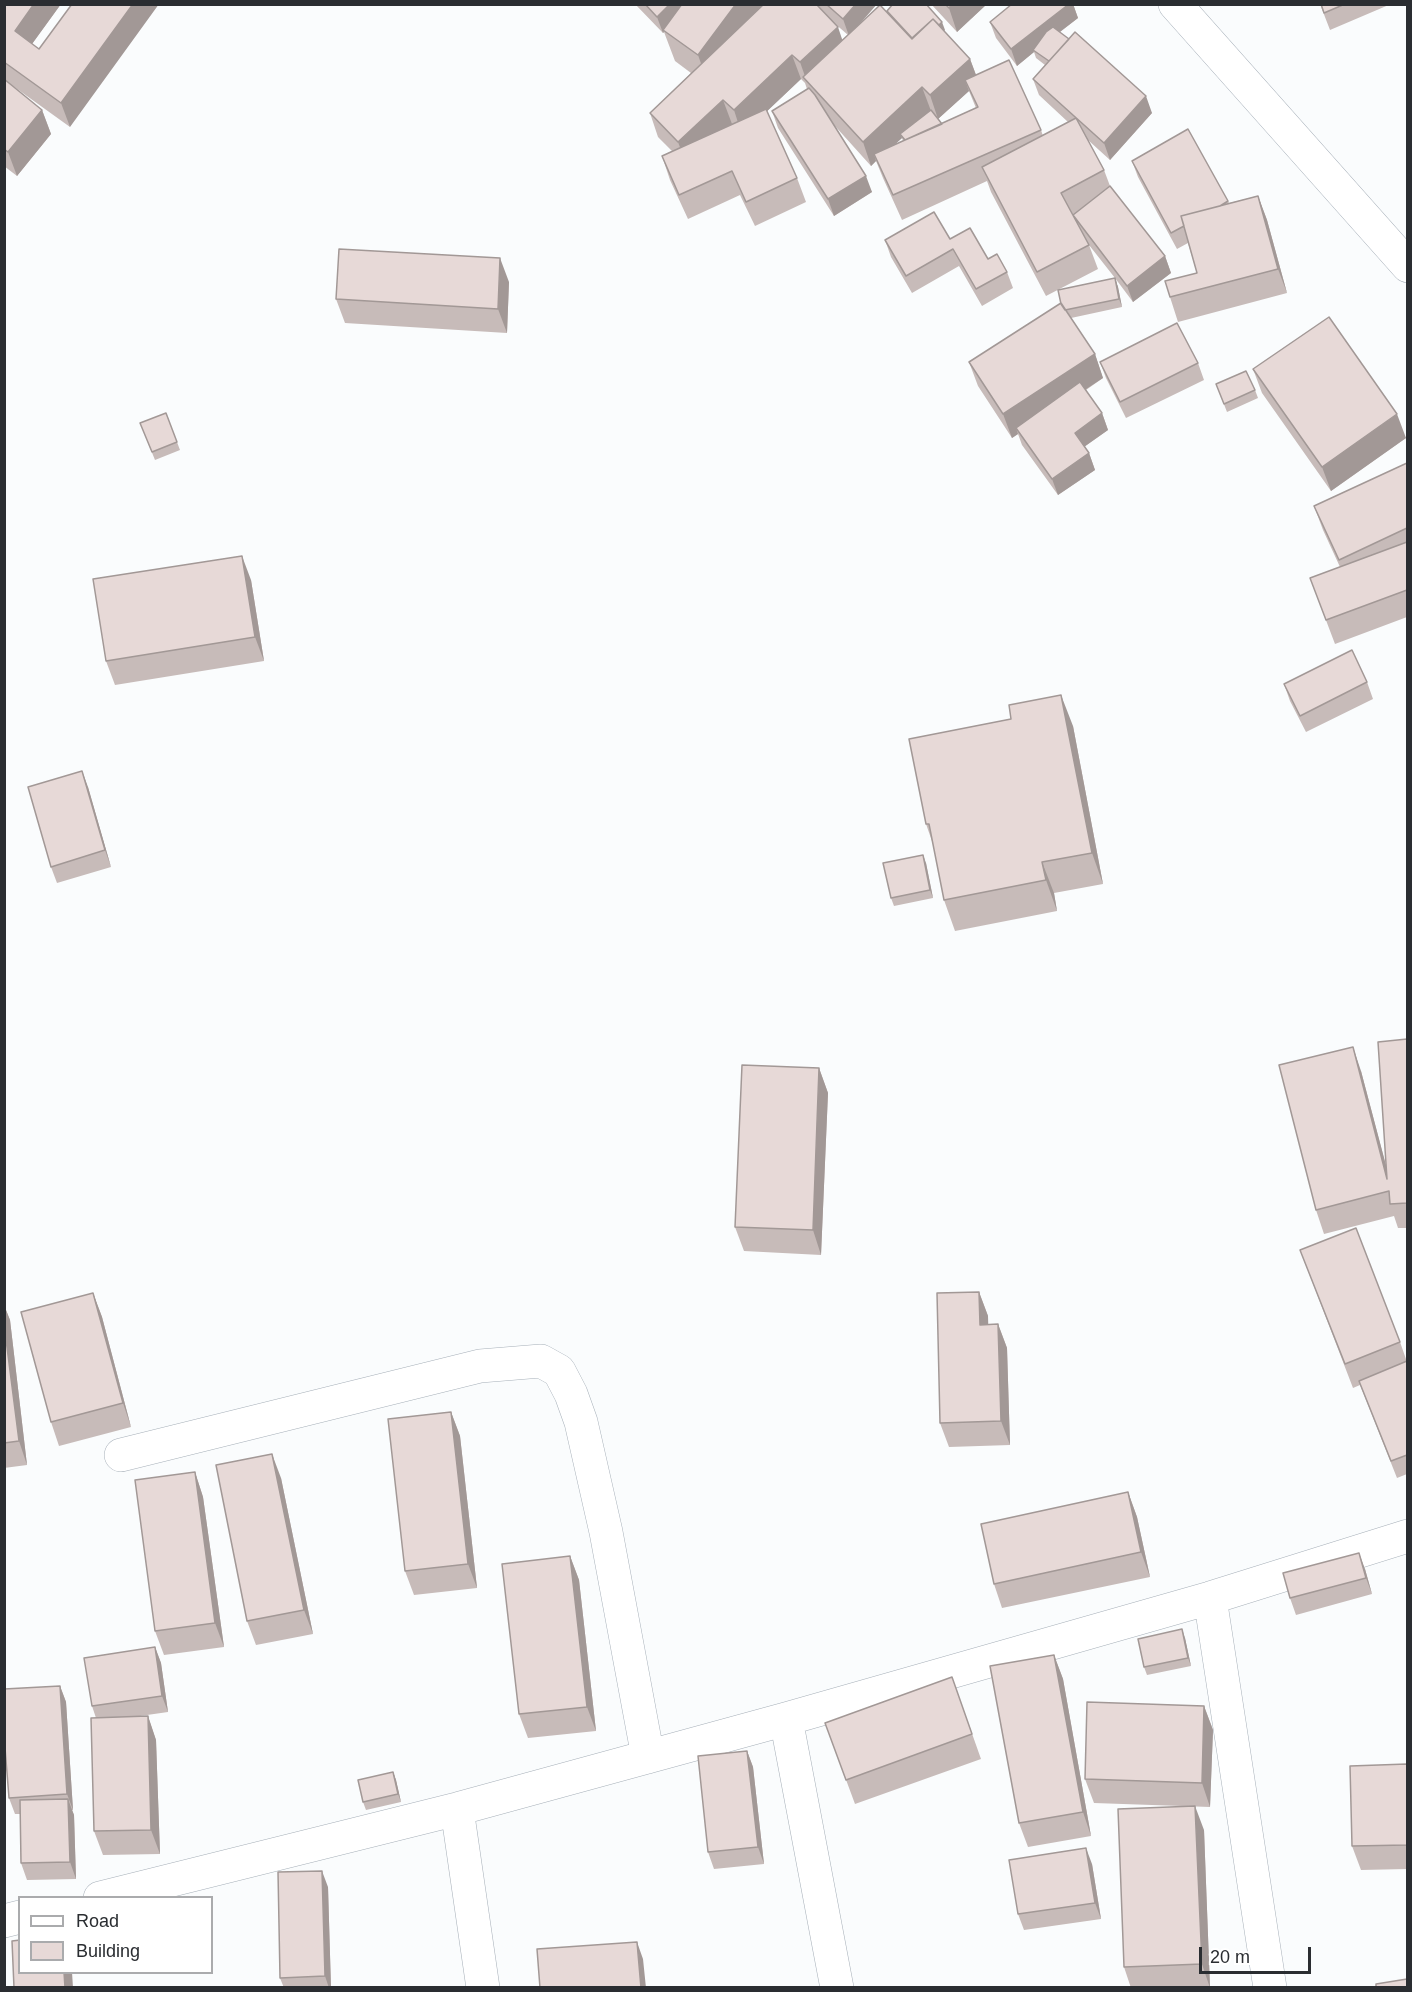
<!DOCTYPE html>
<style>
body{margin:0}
#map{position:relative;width:1412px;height:1992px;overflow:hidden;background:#fafcfd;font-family:Arial,sans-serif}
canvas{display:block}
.frame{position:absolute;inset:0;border:6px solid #2a2d31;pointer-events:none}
.legend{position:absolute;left:18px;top:1896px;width:195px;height:78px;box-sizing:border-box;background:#fff;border:2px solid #aaabad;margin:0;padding:8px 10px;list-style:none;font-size:18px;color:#2a2d31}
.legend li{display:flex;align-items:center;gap:12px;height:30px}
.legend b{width:30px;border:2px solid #aaabad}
.scale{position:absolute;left:1199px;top:1947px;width:112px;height:27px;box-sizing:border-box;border:3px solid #2a2d31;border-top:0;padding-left:8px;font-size:18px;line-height:21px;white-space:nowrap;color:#2a2d31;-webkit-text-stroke:4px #fff;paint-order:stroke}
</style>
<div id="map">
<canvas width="1412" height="1992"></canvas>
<div class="frame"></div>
<ul class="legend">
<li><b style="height:8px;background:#fff"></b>Road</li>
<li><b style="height:16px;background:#e7d9d7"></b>Building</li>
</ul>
<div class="scale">20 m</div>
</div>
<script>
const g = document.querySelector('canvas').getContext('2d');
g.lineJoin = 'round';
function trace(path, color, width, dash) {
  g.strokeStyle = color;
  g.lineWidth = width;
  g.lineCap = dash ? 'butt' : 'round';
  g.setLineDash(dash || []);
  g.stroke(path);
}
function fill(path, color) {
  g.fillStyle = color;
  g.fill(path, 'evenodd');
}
const minor = new Path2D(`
 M1175,4L1408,266
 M121,1455L480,1366L541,1361L559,1371L571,1394L581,1422L606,1532L648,1757
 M1210,1598L1270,1988
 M786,1719L837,1988
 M457,1809L483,1988
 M100,1898L457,1809L786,1719L1210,1598L1408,1536
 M4,1921L20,1917`);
trace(minor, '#a7b0b9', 34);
trace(minor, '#fff', 33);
fill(new Path2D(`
 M4,4H61L32,44L39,49L72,4L70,127L13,86L42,110L51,134L17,176L4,166Z
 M635,4H877L857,27L888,13L887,11L945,30L944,31L970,59L976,75L1041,130L1043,136L1068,122L1039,95L1033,79L1045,65L1036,58L1034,52L1017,66L996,38L990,22L1012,4H1073L1078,18L1060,32L1152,113L1110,160L1088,140L1104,170L1110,186L1165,256L1171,273L1133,302L1115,278L1118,287L1122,307L1071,318L1095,354L1103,378L1086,390L1102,413L1108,430L1084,447L1089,453L1095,470L1058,495L1022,445L1018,434L1012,438L978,386L969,362L1115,278L1089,245L1098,269L1046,296L991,192L987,181L902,220L883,178L876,161L871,166L835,126L872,192L834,216L778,128L772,111L807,89L805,83L801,79L767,111L797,178L806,202L755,226L740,195L688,219L670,180L662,156L672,151L658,137L650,113L691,73L675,61L664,32L663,33ZM833,22L848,35L842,40ZM969,91L976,108L942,124L938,119ZM902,138L903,141L894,145Z
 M931,4H987L957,32Z
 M1320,4H1391L1330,30Z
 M1132,161L1228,201L1229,203L1258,196L1267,220L1287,293L1178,322L1170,297L1197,273L1188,243L1177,249L1138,177Z
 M950,239L988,259L1007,272L1013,288L982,306L959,266L912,293L891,257L885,240Z
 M509,282L507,333L345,323L336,299Z
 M1100,362L1198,363L1204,380L1126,418L1106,378Z
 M1253,369L1406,438L1331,491L1262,393Z
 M1216,384L1255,390L1258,398L1227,412Z
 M166,413L180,450L155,460L140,423Z
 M1407,463V617L1335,644L1310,578L1340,567L1323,530L1314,506Z
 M251,580L264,661L115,685L106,661Z
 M1367,682L1373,699L1306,732L1290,701L1284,684Z
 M1011,719L1073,726L1103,884L1054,893L1057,911L955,931L944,900L933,844L926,824Z
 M88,787L111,867L57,883L51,867Z
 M926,863L933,898L894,906L891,898Z
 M1407,1039V1228H1398L1394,1216L1324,1234L1316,1210L1361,1071L1386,1166Z
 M819,1068L828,1093L821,1255L744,1251L735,1227Z
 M1300,1250L1400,1342L1407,1362V1474L1397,1478L1360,1385L1353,1388Z
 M979,1292L988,1316V1324H998L1007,1348L1010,1445L949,1447L940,1423Z
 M93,1293L102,1317L131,1427L59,1446L51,1422Z
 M4,1305L10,1320L27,1465L4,1468Z
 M451,1412L460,1436L477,1588L414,1595L405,1571Z
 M195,1472L203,1497L224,1647L164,1655L155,1631Z
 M281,1478L313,1634L256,1645L247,1621Z
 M1128,1492L1137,1517L1150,1577L1002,1608L994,1584Z
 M570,1556L579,1580L596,1731L528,1738L519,1714Z
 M1365,1569L1372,1594L1296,1615L1290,1598Z
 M1185,1638L1191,1666L1147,1675L1144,1667Z
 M155,1647L161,1663L168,1712L140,1716H148L156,1740L160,1854L103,1855L94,1831L96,1718L92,1706Z
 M1054,1655L1063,1679L1091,1836L1028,1847L1019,1823Z
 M952,1677L981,1759L855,1804L825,1723Z
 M60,1686L66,1702L73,1810H72L74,1815L76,1879L27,1880L21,1863L20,1814H15L9,1798Z
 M1204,1706L1213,1730L1210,1807L1094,1803L1085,1779Z
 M747,1751L753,1767L764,1864L714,1869L708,1852Z
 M1407,1764V1869L1361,1870L1352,1846Z
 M393,1772L396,1780L401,1802L366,1810L363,1802Z
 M1204,1830L1210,1988H1131L1124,1967Z
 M1092,1864L1101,1919L1024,1930L1018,1914Z
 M328,1887L331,1988H284L280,1978Z`), '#c7bbb9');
fill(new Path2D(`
 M34,4H61L24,55L15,31Z
 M133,4H159L70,127L61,103Z
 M670,4H693L663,30L664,32L663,33L657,17Z
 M736,4H771L709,86L698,55Z
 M856,4H877L849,36L843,19Z
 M952,4H987L957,32L949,8Z
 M1069,4H1073L1078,18L1035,51L1033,50L1034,52L1017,66L1011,49Z
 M942,22L945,30L921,53L918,44Z
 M838,27L846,51L807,82L800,62Z
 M792,55L801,79L742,135L734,110Z
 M970,59L979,83L965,80L969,91L938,119L930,95Z
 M922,87L931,111L900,134L902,138L877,161L874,154L876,161L871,166L863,142Z
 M1146,96L1152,113L1110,160L1104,143Z
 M723,100L732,124L687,166L678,142Z
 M42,110L51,134L17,176L8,152Z
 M866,176L872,192L834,216L828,199Z
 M1258,196L1267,220L1287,293L1278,269Z
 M1165,256L1171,273L1133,302L1127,286Z
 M500,258L509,282L507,333L498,309Z
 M1115,278L1118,287L1122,307L1119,299Z
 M1095,354L1103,378L1019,433L1016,428L1018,434L1012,438L1003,414Z
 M1102,413L1108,430L1081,449L1075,433Z
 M1397,414L1406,438L1331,491L1322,467Z
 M1089,453L1095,470L1058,495L1052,479Z
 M242,556L251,580L264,661L255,637Z
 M1061,695L1073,726L1103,884L1092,853Z
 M82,771L88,787L111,867L105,850Z
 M923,855L926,863L933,898L930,890Z
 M1042,862L1054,893L1057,911L1046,880Z
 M1353,1047L1361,1071L1396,1203L1387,1179Z
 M819,1068L828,1093L821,1255L813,1230Z
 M979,1292L988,1316L989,1349L980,1325Z
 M93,1293L102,1317L131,1427L123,1403Z
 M4,1305L10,1320L27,1465L19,1441L4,1324Z
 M998,1324L1007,1348L1010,1445L1001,1421Z
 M451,1412L460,1436L477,1588L468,1564Z
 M272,1454L281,1478L313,1634L304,1610Z
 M195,1472L203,1497L224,1647L215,1623Z
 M1128,1492L1137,1517L1150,1577L1141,1552Z
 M1359,1553L1365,1569L1372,1594L1366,1578Z
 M570,1556L579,1580L596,1731L587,1707Z
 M1182,1629L1185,1638L1191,1666L1188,1658Z
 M155,1647L161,1663L168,1712L162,1696Z
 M1054,1655L1063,1679L1091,1836L1083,1812Z
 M60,1686L66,1702L73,1810L67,1794Z
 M1204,1706L1213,1730L1210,1807L1202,1783Z
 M148,1716L156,1740L160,1854L151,1830Z
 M747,1751L753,1767L764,1864L758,1847Z
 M393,1772L396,1780L401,1802L398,1794Z
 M68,1799L74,1815L76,1879L70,1862Z
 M1195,1806L1204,1830L1210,1988L1202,1964Z
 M1086,1848L1092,1864L1101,1919L1095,1903Z
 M322,1871L328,1887L331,1988H329L325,1976Z
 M637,1942L643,1959L646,1988H641Z
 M64,1972H72L73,1988H65Z`), '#a29896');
const building = new Path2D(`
 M4,4H34L15,31L39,49L72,4H133L61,103L4,62Z
 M645,4H670L657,17Z
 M682,4H736L698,55L663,30Z
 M764,4H816L838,27L800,62L792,55L734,110L723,100L678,142L650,113Z
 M826,4H856L843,19Z
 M893,4H926L942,22L939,25L933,19L912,38L887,11Z
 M945,4H952L949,8Z
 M1012,4H1069L1011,49L990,22Z
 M1321,4H1345L1324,13Z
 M880,5L912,39L933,19L970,59L930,95L922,87L863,142L803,77Z
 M1053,27L1069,39L1049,61L1033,50L1046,32Z
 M1075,32L1146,96L1104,143L1033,79Z
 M1009,60L1041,130L893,195L874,154L978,107L965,80Z
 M4,79L42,110L8,152L4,149Z
 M809,88L815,95L866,176L828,199L772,111Z
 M766,109L797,178L746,202L732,171L679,195L662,156Z
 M931,110L942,124L905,140L900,134Z
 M1076,118L1104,170L1061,193L1089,245L1037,272L982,167Z
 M1188,129L1228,201L1220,206L1181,216L1184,226L1171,233L1132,161Z
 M1110,186L1165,256L1127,286L1073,215Z
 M1258,196L1278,269L1170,297L1165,281L1197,273L1181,216Z
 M934,212L950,239L970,228L988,259L997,254L1007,272L976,289L953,249L906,276L885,240Z
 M339,249L500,258L498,309L336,299Z
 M1115,278L1119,299L1065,310L1061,304L1058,290Z
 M1061,303L1095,354L1003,414L969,362Z
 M1329,317L1397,414L1322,467L1253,369Z
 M1177,323L1198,363L1120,402L1100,362Z
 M1246,371L1255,390L1224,404L1216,384Z
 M1080,382L1102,413L1075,433L1089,453L1052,479L1016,428Z
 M166,413L177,442L152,452L140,423Z
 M1407,463V528L1339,560L1314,506Z
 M1407,542V590L1326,620L1310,578Z
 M242,556L255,637L106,661L93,579Z
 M1352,650L1367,682L1300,716L1284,684Z
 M1061,695L1092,853L1042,862L1046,880L944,900L929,824H926L909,739L1011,719L1009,705Z
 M82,771L105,850L51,867L28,787Z
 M923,855L930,890L891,898L883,863Z
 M1407,1039V1203L1390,1204L1389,1191L1316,1210L1279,1065L1353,1047L1387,1179L1378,1042Z
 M742,1065L819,1068L813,1230L735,1227Z
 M1356,1228L1400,1342L1345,1364L1300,1250Z
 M979,1292L980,1325L998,1324L1001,1421L940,1423L937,1293Z
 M93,1293L123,1403L51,1422L21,1312Z
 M4,1324L19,1441L4,1443Z
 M1407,1361V1455L1391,1461L1359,1381Z
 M451,1412L468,1564L405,1571L388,1419Z
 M272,1454L304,1610L247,1621L216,1465Z
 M195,1472L215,1623L155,1631L135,1480Z
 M1128,1492L1141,1552L994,1584L981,1524Z
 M1359,1553L1366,1578L1290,1598L1283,1573Z
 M570,1556L587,1707L519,1714L502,1564Z
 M1182,1629L1188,1658L1144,1667L1138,1639Z
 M155,1647L162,1696L92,1706L84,1658Z
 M1054,1655L1083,1812L1019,1823L990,1666Z
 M952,1677L972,1734L846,1780L825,1723Z
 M60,1686L67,1794L9,1798L4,1735V1689Z
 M1087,1702L1204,1706L1202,1783L1085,1779Z
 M148,1716L151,1830L94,1831L91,1718Z
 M747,1751L758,1847L708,1852L698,1756Z
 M1407,1764V1845L1352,1846L1350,1766Z
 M393,1772L398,1794L363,1802L358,1780Z
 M68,1799L70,1862L21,1863L20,1800Z
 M1195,1806L1202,1964L1124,1967L1118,1809Z
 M1086,1848L1095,1903L1018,1914L1009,1860Z
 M322,1871L325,1976L280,1978L278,1872Z
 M20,1940V1972H64L65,1988H14L12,1941Z
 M637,1942L641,1988H540L537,1949Z
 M1407,1979V1988H1376V1984Z`);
fill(building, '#e7d9d7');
trace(building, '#a29896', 1.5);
</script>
